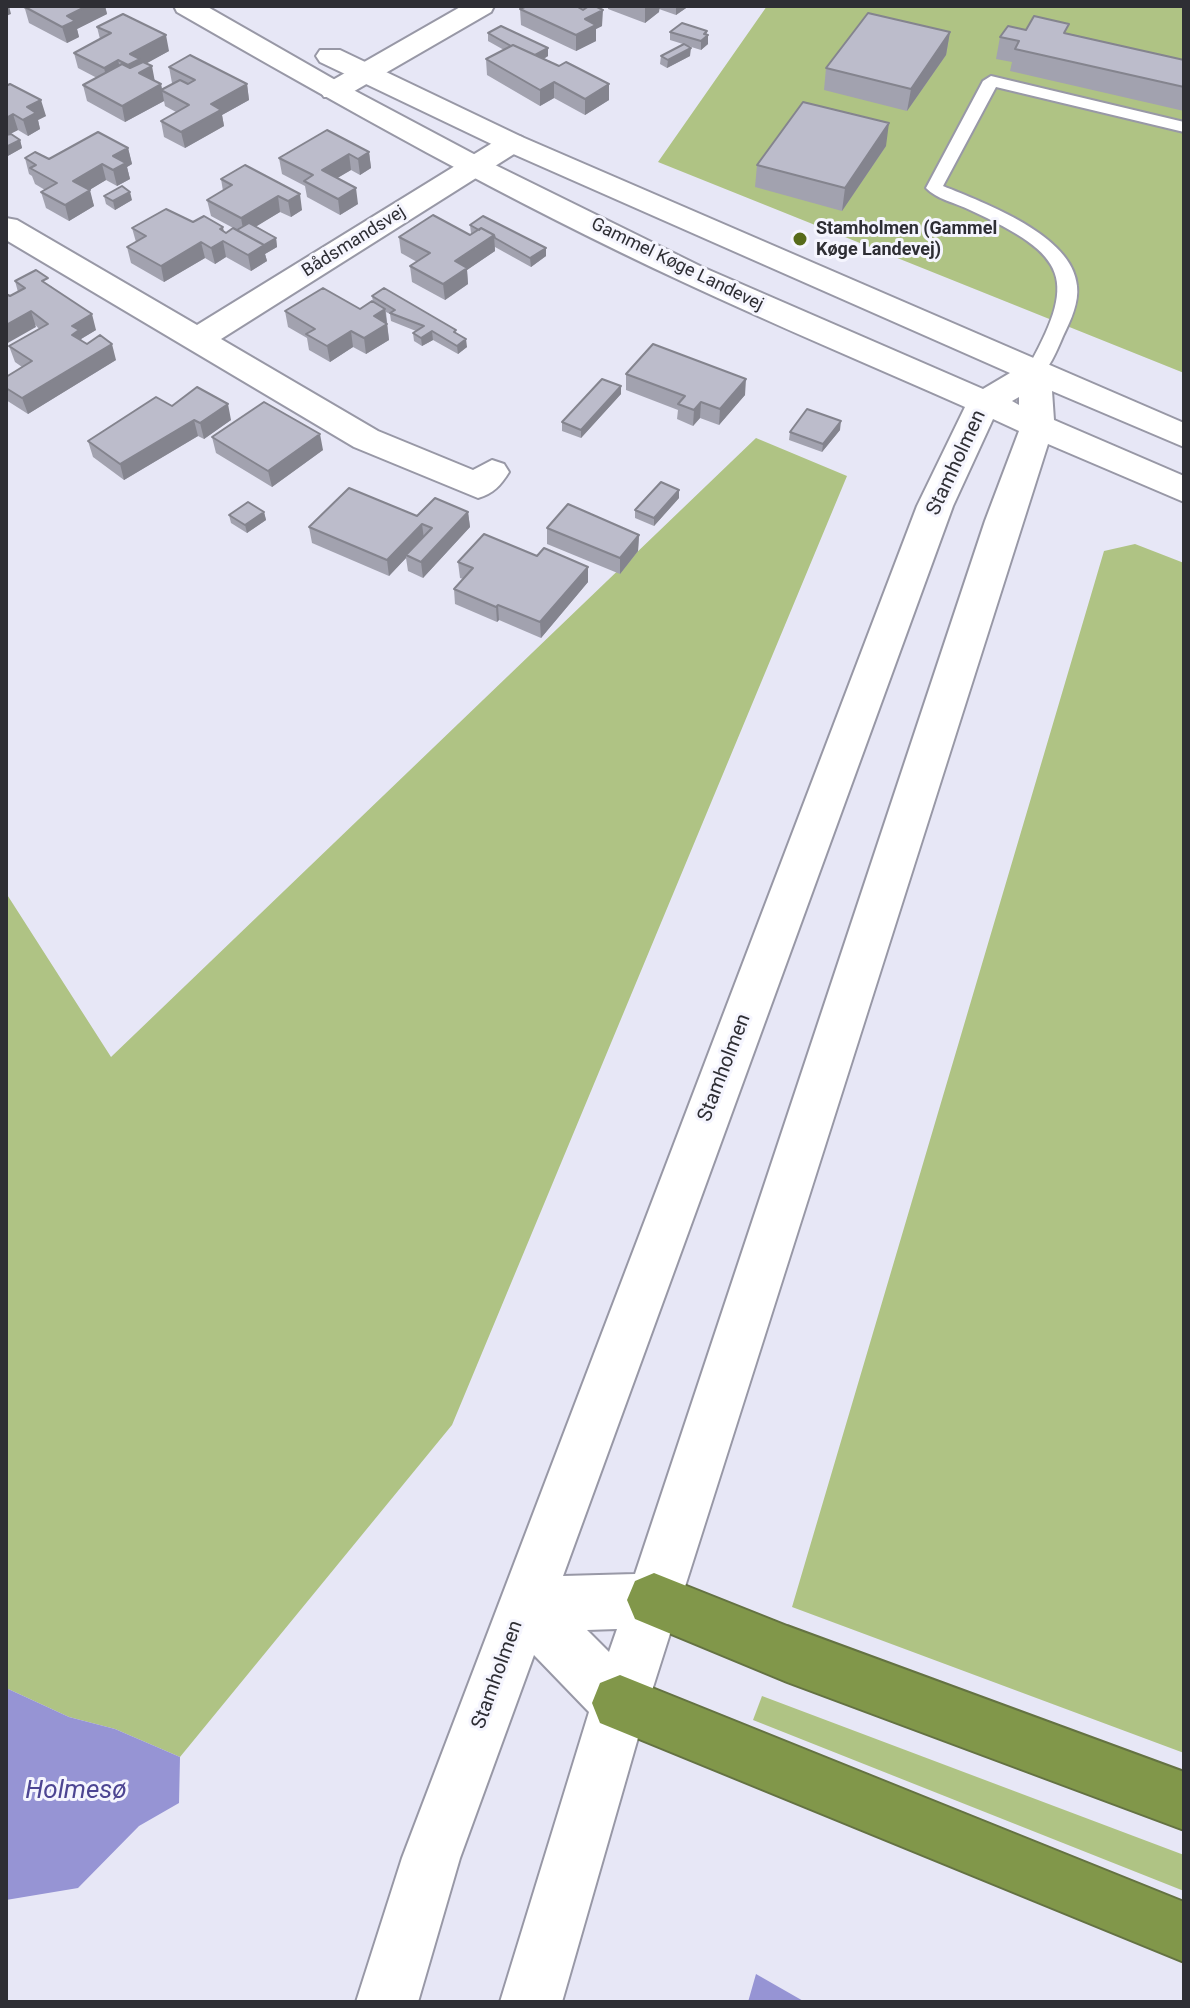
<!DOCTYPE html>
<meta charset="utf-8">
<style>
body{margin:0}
#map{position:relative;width:1190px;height:2008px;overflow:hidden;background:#e7e7f6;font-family:Roboto,sans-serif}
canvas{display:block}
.frame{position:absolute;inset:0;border:8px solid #2e2e34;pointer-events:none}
</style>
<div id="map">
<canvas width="1190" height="2008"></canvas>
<div class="frame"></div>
</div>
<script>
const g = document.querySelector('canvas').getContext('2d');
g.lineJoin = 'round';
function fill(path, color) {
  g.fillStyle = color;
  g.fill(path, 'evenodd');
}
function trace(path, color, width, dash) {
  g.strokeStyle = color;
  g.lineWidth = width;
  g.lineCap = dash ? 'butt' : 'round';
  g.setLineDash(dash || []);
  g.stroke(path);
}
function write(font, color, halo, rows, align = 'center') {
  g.font = font + ' Roboto,sans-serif';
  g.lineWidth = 6;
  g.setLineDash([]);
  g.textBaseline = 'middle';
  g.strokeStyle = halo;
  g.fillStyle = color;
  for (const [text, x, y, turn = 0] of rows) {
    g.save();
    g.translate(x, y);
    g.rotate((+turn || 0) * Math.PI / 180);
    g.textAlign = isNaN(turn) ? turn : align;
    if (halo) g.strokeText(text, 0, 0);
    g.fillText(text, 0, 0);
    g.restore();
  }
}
fill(new Path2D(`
 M767,6H1184V373L658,162Z
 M756,438L847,476L452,1425L180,1757L115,1729L69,1717L6,1688V893L111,1057Z
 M1135,544L1184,563V1753L792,1607L1104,551Z
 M762,1696L1184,1855V1891L753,1720Z`), '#afc384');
fill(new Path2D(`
 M6,1688L69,1717L115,1729L180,1757L179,1803L139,1826L78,1888L6,1900Z
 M756,1974L805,2002H748Z`), '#9694d4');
const lane = new Path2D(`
 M991,76L1184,122V132L996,87L943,186C984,203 1073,235 1077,286C1079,302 1071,320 1064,334C1058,347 1048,375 1034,379L1025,373C1079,278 1069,256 970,210C956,203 936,199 926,188L983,81Z`);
const street = new Path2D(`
 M462,6H494L491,12L344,97H324L320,91L324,85Z
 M512,134L522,137L527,143L522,149L221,339L378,431L473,470L492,460L504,464L509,472C501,485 493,494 478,498L354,447L6,240V218L17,220L197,325L502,137Z`);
const secondary = new Path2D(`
 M174,6H206L344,85L485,160L702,267L983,389L1010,373L502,149L320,62L316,56L320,50H340L522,137L1184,423V447L1052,391L1054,420L1184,476V502L1048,444L648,1703L562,2002H500L589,1712L534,1655L460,1858L418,2002H356L402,1858L917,506L965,407C870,365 775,325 681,281C509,201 342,107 177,12ZM1019,397V405L1012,401ZM993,419L1019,431L985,521L635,1574L563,1576L953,506ZM617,1629L609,1652L587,1630Z`);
const highway = new Path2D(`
 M654,1573L787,1626L1184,1772V1830L787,1682L635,1619L627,1600L635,1581Z
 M620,1675L1184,1902V1962L600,1723L592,1703L600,1683Z`);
trace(lane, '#9898a6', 4);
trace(street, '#9898a6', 4);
trace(secondary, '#9898a6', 4);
trace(highway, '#647242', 4);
fill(lane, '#fff');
fill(street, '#fff');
fill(secondary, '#fff');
fill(highway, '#81974a');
fill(new Path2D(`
 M21,6H105L107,14L77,29L79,37L67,43L29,23L25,9Z
 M527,6H598L596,7L602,26L596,29V41L576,51L521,25L520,9Z
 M608,6H689L676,15L659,9V12L645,23L608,9Z
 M97,27L169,51L146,63L155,82L161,84L162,90L174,84L172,83L169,67L247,84L249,100L222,115L224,126L185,148L164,137L161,121L176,112L165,106L164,101L125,122L87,101L83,85L97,78L78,68L74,53L100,39Z
 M1026,30L1067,33L1184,60V111L1010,71L1012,62L996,59L1000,37Z
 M670,32L706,35H708V44L701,50L685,45L690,56L667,68L660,64L661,56L683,44L670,40Z
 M950,32L946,55L907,111L824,90L826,68Z
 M488,33L548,56L544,59L609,100L585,115L554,98L540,106L487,75L486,59L504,50L488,41Z
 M6,86L46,116L38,120L40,129L28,136L18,130L8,135L20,140L22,148L6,157Z
 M886,146L842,211L755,187L757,165Z
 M128,148L132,164L127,167L130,179L117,186L106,180L89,190L94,206L69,221L46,208L41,192L45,190L35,184L32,176L29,174L25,158L49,159Z
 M369,152L371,168L360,175L351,170L337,178L358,204L340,215L307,197L305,186L282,174L279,158Z
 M245,165L302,210L291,217L280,212L256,226L276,238L277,247L265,254L267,261L251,271L226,257L215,264L205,258L164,282L131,263L127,247L136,242L132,228L193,222L226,233L237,230L211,216L207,200L223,191L221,179Z
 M104,196L132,200L115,210L106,204Z
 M470,225L546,248V256L531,267L495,247V251L467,270L468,284L445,300L412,282L410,266L417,262L401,253L399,237L470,235L472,234L471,233Z
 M15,281L51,286L96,330L81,339L82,341L116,360L28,414L6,400V377L22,367L15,362L9,346L39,329L10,296L18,292Z
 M372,296L456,334L467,347L458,354L433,340L422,346L414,341L413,333L416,331L391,321L390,314L386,312L389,340L366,354L353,347L330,362L309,350L307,338L288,327L285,311L360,309L373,302Z
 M626,374L745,395L719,425L700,418L693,426L677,419L678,410L626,390Z
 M621,386V394L581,438L562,431V422Z
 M172,406L231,420L204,439L198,436L124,480L93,457L88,441Z
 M840,430L822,452L789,440L790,432Z
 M212,437L323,450L272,487L216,453Z
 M679,498L654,526L635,518V510Z
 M264,512L266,520L247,533L231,523L229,515Z
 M468,512L470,527L423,578L408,571L406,558L389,576L312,543L309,527Z
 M547,528L639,535L638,551L620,574L547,544Z
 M458,562L588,582L541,638L499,620L497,622L455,604L454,589L463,579L460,578Z`), '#a2a2af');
fill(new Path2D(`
 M9,6L11,14L6,16V7Z
 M87,6H105L107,14L77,29L79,37L67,43L62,27L67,16Z
 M646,6H660L659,12L645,23V7Z
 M676,6H689L676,15Z
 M603,10L602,26L596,29V41L576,51V35L585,19Z
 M707,31L706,37L708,35V44L701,50V41L704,34Z
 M950,32L946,55L907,111L911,89Z
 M166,35L169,51L142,66H152L155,82L132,81L128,65L130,54Z
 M548,48V56L532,65V57Z
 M691,48L690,56L667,68L668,60Z
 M118,60L122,76L108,84L104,68Z
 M554,82V98L540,106V90Z
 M161,84L164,101L125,122L122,106Z
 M247,84L249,100L222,115L224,126L185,148L181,132L211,104Z
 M609,84V100L585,115V99Z
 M41,100L46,116L38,120L40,129L28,136L23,120L27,107Z
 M13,114L18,130L6,136V118Z
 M889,123L886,146L842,211L845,188Z
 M20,140L22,148L6,157V147Z
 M128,148L132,164L127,167L130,179L117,186L113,170V156Z
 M369,152L371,168L360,175L358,159Z
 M349,154L351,170L324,186L322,170Z
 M102,164L106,180L78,197L73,181Z
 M356,188L358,204L340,215L338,199Z
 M90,190L94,206L69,221L65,205Z
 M130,192L132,200L115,210L113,201Z
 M300,194L302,210L291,217L288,201Z
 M278,196L280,212L244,234L241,218Z
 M223,227L226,243L223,241L226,257L215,264L211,248L220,229Z
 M494,235L495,251L467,270L468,284L445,300L443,284L455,261Z
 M276,238L277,247L265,254L267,261L251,271L248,255Z
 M201,242L205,258L164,282L161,266Z
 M546,248V256L531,267L530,258Z
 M385,309L389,340L366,354L364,338L374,316Z
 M31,311L36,327L6,344V325Z
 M92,314L96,330L81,339L84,346L72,335V326Z
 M351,331L353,347L330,362L327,346Z
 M432,331L433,340L422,346L421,338Z
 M466,339L467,347L458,354L457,346Z
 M112,344L116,360L28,414L22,398Z
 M746,379L745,395L719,425L720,409Z
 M621,386V394L581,438V430Z
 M701,402L700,418L693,426L694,410Z
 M228,404L231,420L204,439L200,423Z
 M194,420L198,436L124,480L120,464Z
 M841,421L840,430L822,452L823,444Z
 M320,434L323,450L272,487L268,471Z
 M679,490V498L654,526V518Z
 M264,512L266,520L247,533L245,525Z
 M468,512L470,527L423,578L421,562Z
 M422,524L424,539L406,555V558L389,576L387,560Z
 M639,535L638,551L620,574V558Z
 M588,567V582L541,638L540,622Z
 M498,605L499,620L497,622L496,607Z`), '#84848e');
const building = new Path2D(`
 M27,6H87L67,16L75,21L62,27L25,7Z
 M527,6H576L583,10L589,6H595L603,10L585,19L596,25L576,35L520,9Z
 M868,13L950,32L911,89L826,68Z
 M123,14L166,35L130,54L140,59L128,65L118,60L104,68L74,53L111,33L97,27Z
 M1034,16L1069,24L1064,33L1184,60V87L1015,49L1019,41L1000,37L1008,26L1026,30Z
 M682,23L707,31L704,34L708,35L701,41L670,32Z
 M501,26L548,48L535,55L513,45L511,46L488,33Z
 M684,44L691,48L668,60L661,56Z
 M513,45L559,66L566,62L609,84L585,99L554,82L540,90L486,59Z
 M190,55L247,84L211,104L221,110L181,132L161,121L189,105L161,90L180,80L188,84L195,80L169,67Z
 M143,62L152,66L139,73L161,84L122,106L83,85L122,64L130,68Z
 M10,84L41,100L27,107L36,113L23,120L13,114L6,118V86Z
 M803,102L889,123L845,188L757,165Z
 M327,130L369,152L358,159L349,154L322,170L356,188L338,199L304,181L313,175L279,158Z
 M98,132L128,148L113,156L126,163L113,170L102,164L73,181L90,190L65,205L41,192L57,183L30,168L36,165L25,158L35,152L49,159Z
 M11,134L20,140L6,147V135Z
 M245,165L300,194L288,201L278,196L241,218L207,200L232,185L221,179Z
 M122,186L130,192L113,201L104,196Z
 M166,209L193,222L204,216L223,227L220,229L226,233L233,228L264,245L248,255L223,241L211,248L201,242L161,266L127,247L146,236L132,228Z
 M433,215L470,235L481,228L494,235L455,261L467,268L443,284L410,266L430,253L399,237Z
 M483,216L546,248L530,258L495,238L494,235L481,228L479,230L470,225Z
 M249,223L276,238L264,245L237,230Z
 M36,270L48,278L42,281L92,314L72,326L79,330L72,335L87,344L100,335L112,344L22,398L6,388V377L32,361L9,346L48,324L31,311L6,325V294L10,296L25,288L15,281Z
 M323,288L360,309L372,301L385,309L374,316L387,324L364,338L351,331L327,346L306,334L315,329L285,311Z
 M384,288L456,330L454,332L466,339L457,346L432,331L421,338L413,333L424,326L390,313L395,310L372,296Z
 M653,344L746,379L720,409L701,402L694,410L678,404L685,396L626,374Z
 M602,379L621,386L581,430L562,422Z
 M197,387L228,404L200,423L194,420L120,464L88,441L156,397L172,406Z
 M264,402L320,434L268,471L212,437Z
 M807,409L841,421L823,444L790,432Z
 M661,482L679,490L654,518L635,510Z
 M349,488L417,516L435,498L468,512L421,562L406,555L432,528L422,524L387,560L309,527Z
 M248,502L264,512L245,525L229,515Z
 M568,504L639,535L620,558L547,528Z
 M484,534L537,556L544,548L588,567L540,622L498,605L496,607L454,589L473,568L458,562Z`);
fill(building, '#bcbccb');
trace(building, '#84848e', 2);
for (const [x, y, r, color] of [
 [800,239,8,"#576b1a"]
]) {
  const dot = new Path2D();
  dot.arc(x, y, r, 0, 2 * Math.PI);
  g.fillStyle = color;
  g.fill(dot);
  trace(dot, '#f5f5fe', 3);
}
write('bold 18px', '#2e2e34', '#f5f5fe', [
 ["Stamholmen (Gammel",816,229],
 ["Køge Landevej)",816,250]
], 'left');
write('18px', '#2e2e34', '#f5f5fe', [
 ["Bådsmandsvej",354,242,-32],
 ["Gammel Køge Landevej",677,265,26]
]);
write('20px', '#2e2e34', '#f5f5fe', [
 ["Stamholmen",957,463,-65],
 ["Stamholmen",725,1068,-69],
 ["Stamholmen",498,1675,-70]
]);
write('italic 26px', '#4d4592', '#f5f5fe', [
 ["Holmesø",76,1791]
]);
</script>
